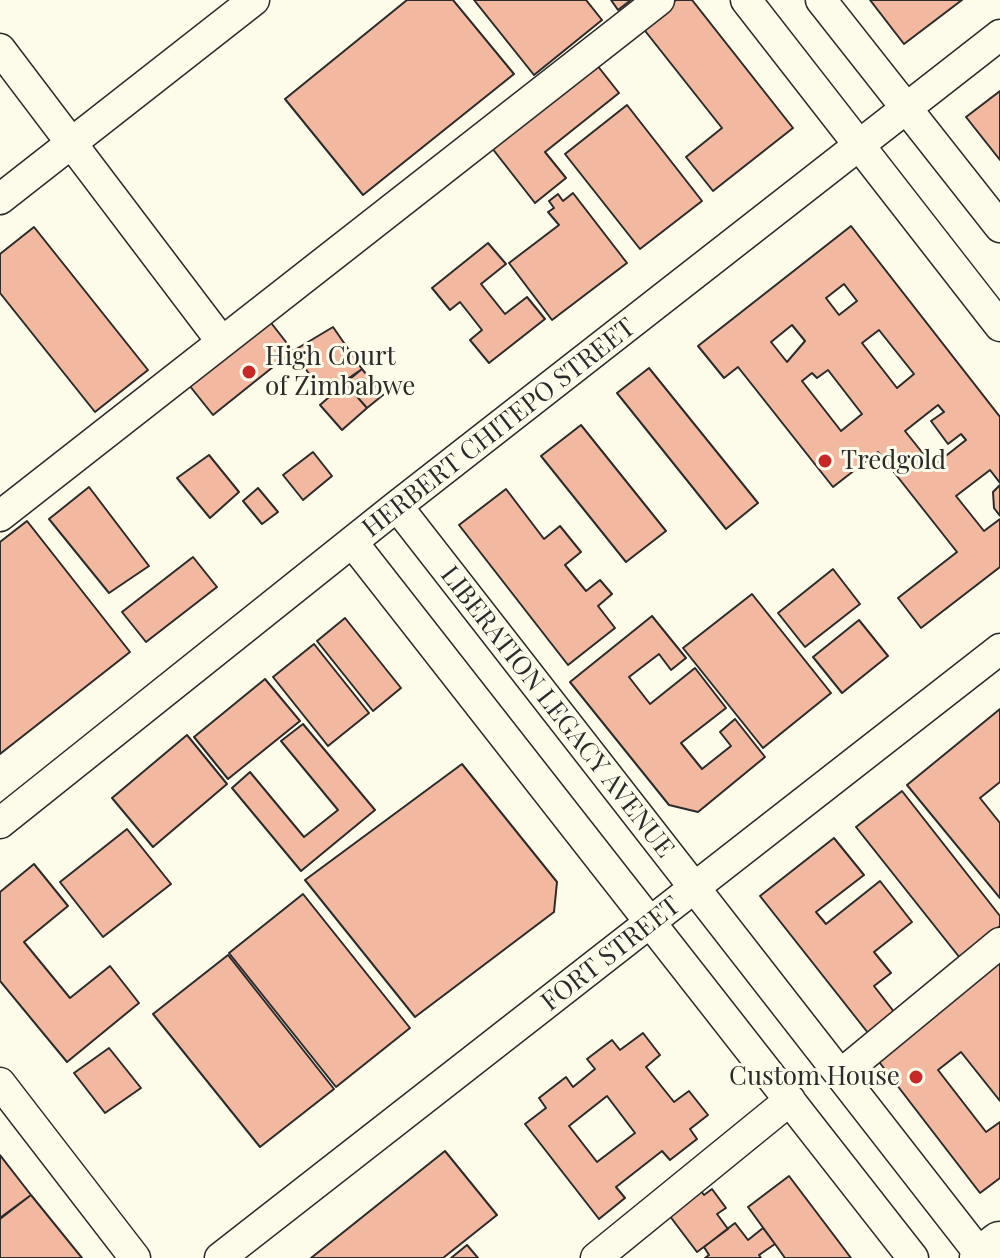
<!DOCTYPE html>
<style>
body{margin:0}
canvas{display:block;background:#fdfbea}
</style>
<canvas width="1000" height="1258"></canvas>
<script>
const g = document.querySelector('canvas').getContext('2d');
g.lineJoin = 'round';
function fill(path, color) {
  g.fillStyle = color;
  g.fill(path, 'evenodd');
}
function trace(path, color, width, dash) {
  g.strokeStyle = color;
  g.lineWidth = width;
  g.lineCap = dash ? 'butt' : 'round';
  g.setLineDash(dash || []);
  g.stroke(path);
}
function write(font, color, halo, rows, align = 'center') {
  g.font = font + ' "Playfair Display",serif';
  g.lineWidth = 6;
  g.setLineDash([]);
  g.textBaseline = 'middle';
  g.strokeStyle = halo;
  g.fillStyle = color;
  for (const [text, x, y, turn = 0] of rows) {
    g.save();
    g.translate(x, y);
    g.rotate((+turn || 0) * Math.PI / 180);
    g.textAlign = isNaN(turn) ? turn : align;
    if (halo) g.strokeText(text, 0, 0);
    g.fillText(text, 0, 0);
    g.restore();
  }
}
const building = new Path2D(`
 M407,0H453L514,74L363,195L285,99Z
 M474,0H586L602,20L534,75Z
 M611,0H631L618,10Z
 M676,0H692L793,128L713,191L686,157L722,128L642,27Z
 M870,0H962L904,44Z
 M593,60L619,93L545,152L566,178L535,203L488,143Z
 M1000,91V160L966,117Z
 M627,105L702,201L640,249L565,154Z
 M573,193L627,263L552,320L509,263L559,225L548,212L554,208L549,201L558,194L563,201Z
 M851,226L1000,417V483L990,470L956,496L984,531L1000,519V567L921,628L898,598L957,552L878,452L833,487L738,367L724,378L698,346ZM844,284L857,301L839,315L826,298ZM792,325L805,341L787,362L771,342ZM879,330L914,374L897,388L862,343ZM828,370L862,414L841,431L802,381L812,373L817,378ZM938,405L944,412L931,421L948,444L961,434L966,440L933,466L905,431Z
 M34,227L148,370L95,412L0,293V254Z
 M488,243L506,264L481,284L505,314L527,297L545,319L489,363L470,340L482,330L460,302L450,310L432,288Z
 M265,315L293,351L213,415L185,380Z
 M333,327L362,369L324,395L293,351Z
 M649,368L758,503L726,529L617,393Z
 M362,369L383,395L367,408L345,383Z
 M345,383L367,408L342,430L320,405Z
 M581,425L666,531L626,562L541,456Z
 M313,452L332,476L303,500L283,475Z
 M209,455L239,492L210,518L177,478Z
 M1000,485V516L994,508L993,492Z
 M89,487L149,566L109,593L49,519Z
 M258,488L278,512L262,524L243,501Z
 M506,489L544,539L560,526L581,552L565,565L586,591L600,580L612,594L598,606L615,628L568,665L459,525Z
 M27,521L130,652L0,754V542Z
 M193,557L217,587L146,642L122,612Z
 M833,569L860,604L805,647L778,613Z
 M752,594L831,693L763,748L683,648Z
 M652,616L686,658L671,670L659,654L629,677L650,704L695,668L726,708L681,743L702,769L731,746L720,732L735,719L765,757L698,812L669,805L570,682Z
 M345,618L401,688L373,711L317,641Z
 M859,620L888,656L842,693L813,657Z
 M314,644L369,713L328,746L273,677Z
 M265,679L300,721L228,779L194,737Z
 M1000,709V782L980,798L1000,823V898L907,785Z
 M303,724L375,810L301,871L232,788L250,772L304,837L338,810L281,741Z
 M187,735L227,784L153,847L112,798Z
 M462,764L557,882L554,912L415,1017L305,880Z
 M902,791L1000,916V926L960,958L856,827Z
 M127,829L171,884L103,937L60,882Z
 M834,838L864,875L816,912L826,924L880,881L912,922L874,952L891,973L874,986L898,1017L872,1038L760,896Z
 M34,864L68,906L24,942L70,998L110,966L139,1003L67,1062L0,981V892Z
 M303,894L410,1028L336,1087L229,953Z
 M228,955L334,1089L260,1147L153,1014Z
 M1000,957V1101L961,1052L938,1070L986,1132L1000,1122V1178L980,1193L873,1054Z
 M643,1033L660,1055L646,1067L674,1102L689,1091L708,1115L690,1129L697,1139L670,1160L662,1151L616,1187L625,1198L599,1219L525,1124L546,1108L539,1098L566,1077L573,1087L595,1069L587,1059L612,1040L620,1050ZM607,1096L635,1133L597,1162L569,1126Z
 M109,1048L141,1088L105,1113L74,1073Z
 M445,1151L497,1215L443,1258H311Z
 M0,1155L31,1195L0,1218Z
 M789,1176L842,1246L851,1258H785L775,1244L748,1207Z
 M698,1187L704,1195L712,1189L726,1208L717,1214L728,1229L697,1252L666,1211Z
 M31,1195L82,1258H0V1219Z
 M735,1223L748,1240L763,1228L775,1244L759,1255L761,1258H705L709,1255L704,1247Z
 M467,1245L478,1258H451Z`);
fill(building, '#f2b8a0');
trace(building, '#2b2b2b', 2);
const minor = new Path2D(`
 M746,0L1000,326
 M821,0L1000,227
 M0,49L222,342
 M0,199L254,0
 M397,506L983,1258
 M0,516L659,0
 M353,543L913,1258
 M0,823L397,506L1000,35
 M840,1075L1000,943
 M0,1083L135,1258
 M220,1258L1000,649
 M596,1258L790,1100`);
const highway = new Path2D(`
 M982,1258L1000,1244`);
trace(minor, '#2b2b2b', 33);
trace(highway, '#2b2b2b', 47);
trace(minor, '#fdfbea', 30);
trace(highway, '#fdfbea', 44);
for (const [x, y, r, color] of [
 [249,372,8,"#c62828"],
 [825,461,8,"#c62828"],
 [916,1077,8,"#c62828"]
]) {
  const dot = new Path2D();
  dot.arc(x, y, r, 0, 2 * Math.PI);
  g.fillStyle = color;
  g.fill(dot);
  trace(dot, '#fdfbea', 3);
}
write('26px', '#2b2b2b', '#fdfbea', [
 ["High Court",265,357],
 ["of Zimbabwe",265,387],
 ["Tredgold",841,461],
 ["Custom House",900,1077,"right"]
], 'left');
write('26px', '#2b2b2b', '#fdfbea', [
 ["HERBERT CHITEPO STREET",499,428,-38],
 ["LIBERATION LEGACY AVENUE",557,712,52],
 ["FORT STREET",611,954,-38]
]);
</script>
